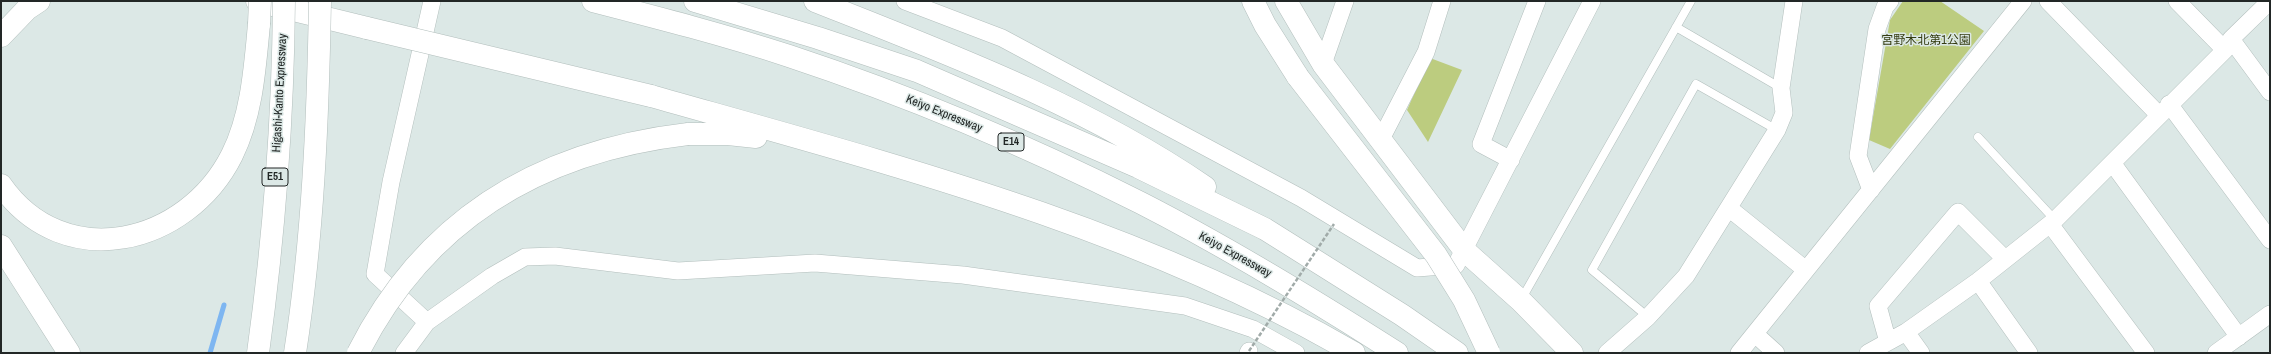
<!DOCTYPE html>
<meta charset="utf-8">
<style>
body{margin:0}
#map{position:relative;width:2271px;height:354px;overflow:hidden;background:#dce8e6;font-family:"Archivo Narrow",sans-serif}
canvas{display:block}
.frame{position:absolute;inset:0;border:2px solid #222726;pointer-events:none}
</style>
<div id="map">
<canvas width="2271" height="354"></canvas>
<div class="frame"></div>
</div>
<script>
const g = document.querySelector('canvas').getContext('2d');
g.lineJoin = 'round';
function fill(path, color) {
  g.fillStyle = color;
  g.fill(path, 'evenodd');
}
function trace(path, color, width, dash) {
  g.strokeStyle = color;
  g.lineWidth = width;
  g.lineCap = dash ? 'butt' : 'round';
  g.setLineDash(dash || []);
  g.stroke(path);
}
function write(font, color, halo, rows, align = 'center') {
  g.font = font + ' "Archivo Narrow","Noto Sans JP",sans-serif';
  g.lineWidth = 3;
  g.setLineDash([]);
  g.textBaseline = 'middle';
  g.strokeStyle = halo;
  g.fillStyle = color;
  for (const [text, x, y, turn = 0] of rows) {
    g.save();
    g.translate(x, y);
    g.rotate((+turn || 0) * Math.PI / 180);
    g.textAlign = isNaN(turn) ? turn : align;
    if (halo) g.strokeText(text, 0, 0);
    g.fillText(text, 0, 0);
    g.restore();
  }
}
fill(new Path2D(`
 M1903,1H1940L1984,31L1890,149L1869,140L1890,20Z
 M1430,58L1462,70L1428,142L1407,110Z`), '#bccc7f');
trace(new Path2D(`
 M210,353L224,305`), '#7eb6f1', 5);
const lane = new Path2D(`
 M1676,27L1781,88
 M1978,137L2055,220
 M1521,300L1691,1
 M1648,317L1592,270L1696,84L1777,130`);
const street = new Path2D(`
 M905,1L1002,38L1301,198L1417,268L1456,265L1592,1
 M2048,1L2159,115
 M2177,1L2225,50
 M2231,39L2270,92
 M1323,64L1345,1
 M2169,104L2270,240
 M1380,141L1426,52L1442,1
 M1511,160L1481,144L1537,1
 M2113,164L2239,337
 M1871,190L1858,156L1877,29L1885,7L1890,1
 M1730,209L1806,270
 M2050,224L2146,353
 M1978,281L2029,353
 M427,322L375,274L391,182L432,1
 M1906,332L1921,353
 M1755,334L1776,353
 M1888,342L1878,306L1958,212L2005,259
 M404,353L427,322L492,276L525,257L555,256L678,271L815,263L963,275L1185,306L1253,329L1296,353
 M1248,353L1249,351
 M1607,353L1648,317L1686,276L1777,130L1784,113L1781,88L1794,1
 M1739,353L2023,1
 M1868,353L1906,332L1978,281L2055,220L2225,50L2231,39L2270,1
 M2216,353L2270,314`);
const secondary = new Path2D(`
 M1253,1L1265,25L1298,77
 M1286,1L1323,64L1465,251L1521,301L1572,353`);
const highway = new Path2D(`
 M257,1L367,28
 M593,1C659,18 725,35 789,56C910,96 1028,146 1141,203C1229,248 1314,300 1397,353
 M695,1L818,38L917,71L1138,167L1265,229L1402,315L1457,353
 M815,1C949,54 1085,105 1205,187
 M1,36L27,9L39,1
 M651,96C891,164 1137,227 1354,353
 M688,134H728L756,137
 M1,185C64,275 187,245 232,155C252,115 255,67 259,24
 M1,246L69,353`);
trace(lane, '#b2bebc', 9);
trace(street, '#b2bebc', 18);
trace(secondary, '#b2bebc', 23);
trace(highway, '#b2bebc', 23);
trace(lane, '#fff', 8);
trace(street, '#fff', 17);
trace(secondary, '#fff', 22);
trace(highway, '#fff', 22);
const secondaryBridge = new Path2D(`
 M1298,77L1436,255L1464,300L1489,353`);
const highwayBridge = new Path2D(`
 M259,24L260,1
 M367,28L651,96
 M258,353C274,237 283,118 284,1
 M295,353C313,237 318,118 320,1
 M358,353C426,218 541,151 688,134`);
trace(secondaryBridge, '#b2bebc', 23, []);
trace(highwayBridge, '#b2bebc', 23, []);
trace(new Path2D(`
 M1249,351L1334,224`), '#a1aba9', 2.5, [4, 2]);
trace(secondaryBridge, '#fff', 22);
trace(highwayBridge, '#fff', 22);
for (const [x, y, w] of [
 [1011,142,26],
 [275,177,26]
]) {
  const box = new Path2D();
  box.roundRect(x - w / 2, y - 9, w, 18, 3);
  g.fillStyle = '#dce8e6';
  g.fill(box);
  trace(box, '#222726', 1);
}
write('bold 11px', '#222726', null, [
 ["E14",1011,142],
 ["E51",275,177]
]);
write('12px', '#343c11', '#dce8e6', [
 ["宮野木北第1公園",1926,41]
]);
write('12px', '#222726', '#dce8e6', [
 ["Higashi-Kanto Expressway",280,93,-87],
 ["Keiyo Expressway",944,114,22],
 ["Keiyo Expressway",1235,255,29]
]);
</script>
